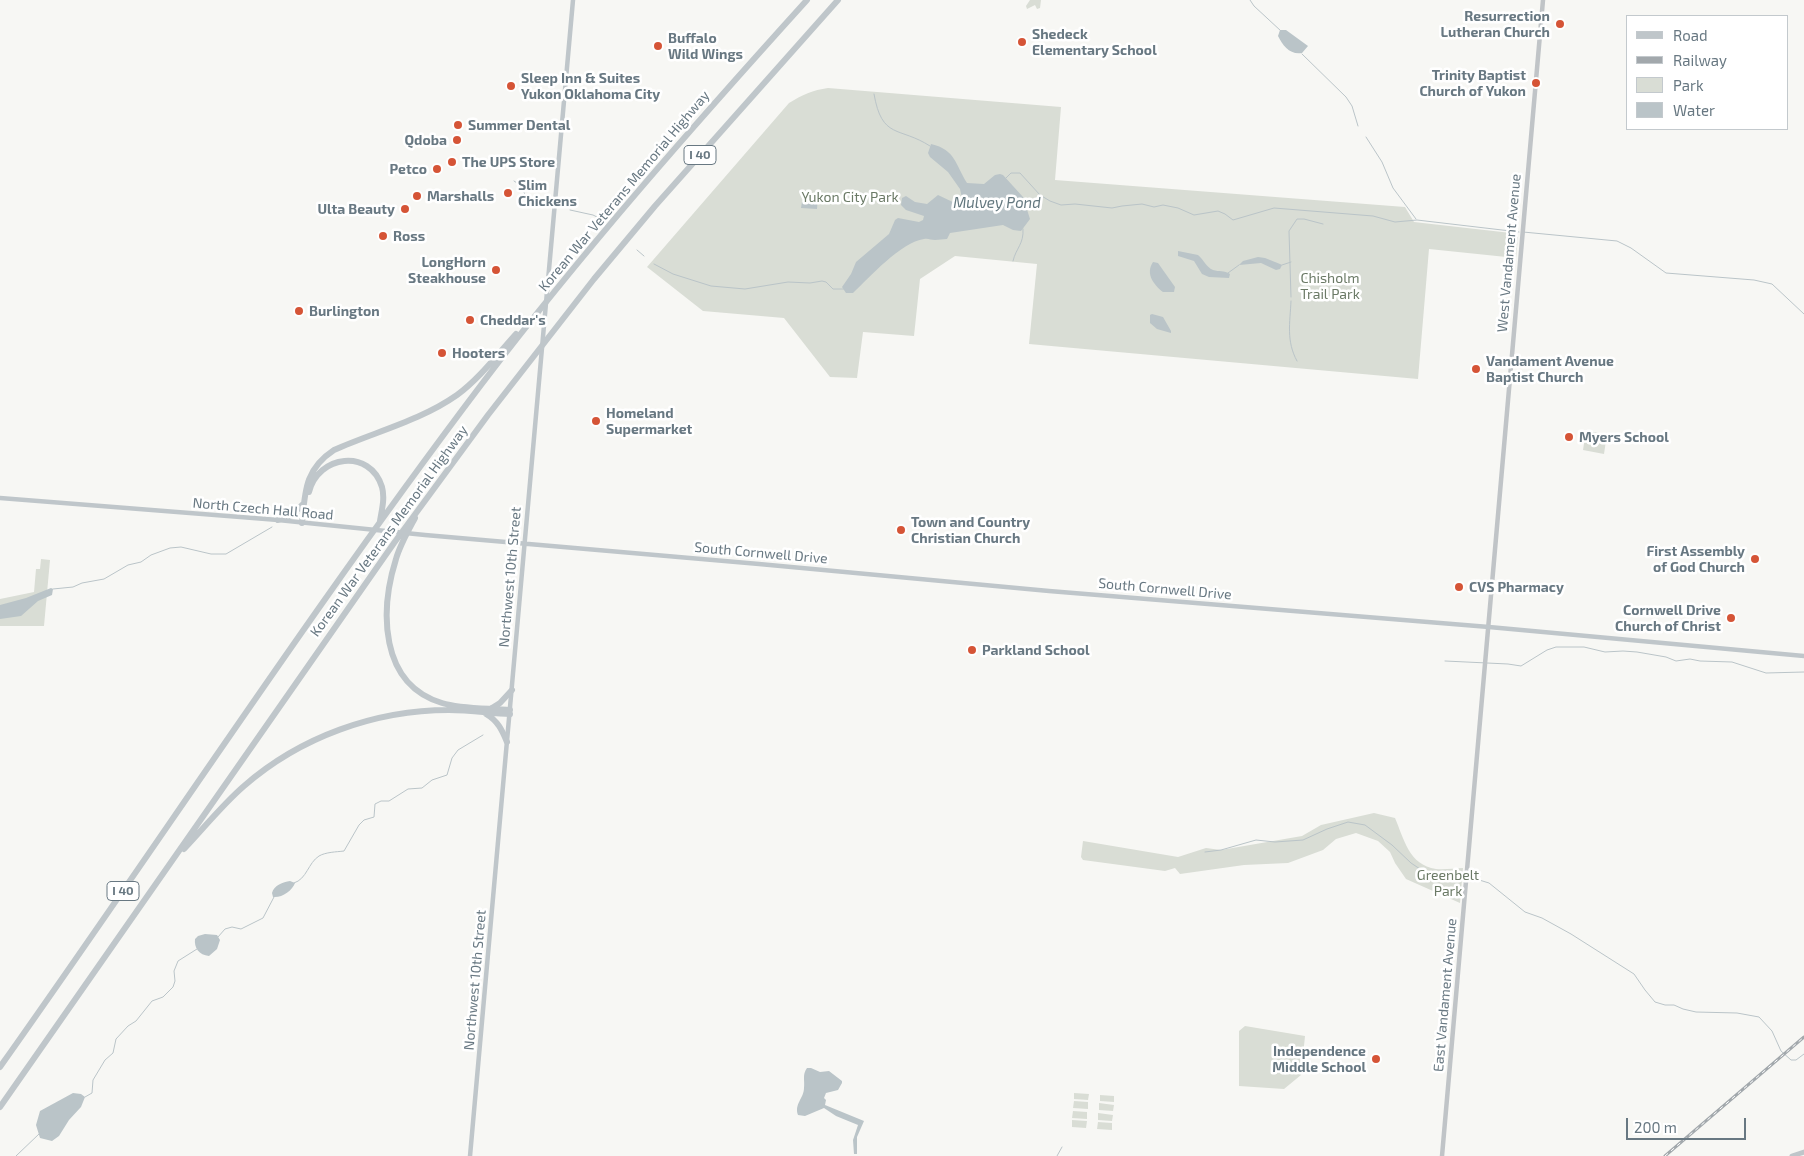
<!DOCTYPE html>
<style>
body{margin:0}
#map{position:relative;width:1804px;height:1156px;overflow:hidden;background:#f7f7f4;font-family:"Exo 2",sans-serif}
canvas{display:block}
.legend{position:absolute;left:1626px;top:15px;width:162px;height:115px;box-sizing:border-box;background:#fff;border:1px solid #c3c9cd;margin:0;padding:6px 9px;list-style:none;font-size:15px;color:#687882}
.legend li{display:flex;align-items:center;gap:10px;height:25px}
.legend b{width:25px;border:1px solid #c3c9cd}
.scale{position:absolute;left:1626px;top:1118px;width:120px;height:22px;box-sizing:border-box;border:2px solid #687882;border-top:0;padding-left:6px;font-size:15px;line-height:18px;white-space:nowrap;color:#687882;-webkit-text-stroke:4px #fff;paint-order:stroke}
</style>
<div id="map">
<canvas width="1804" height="1156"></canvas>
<ul class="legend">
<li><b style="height:6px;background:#bfc6ca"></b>Road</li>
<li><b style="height:6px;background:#a2a8ac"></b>Railway</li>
<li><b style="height:14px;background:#d9ddd5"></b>Park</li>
<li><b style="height:14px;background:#bac4c8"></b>Water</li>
</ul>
<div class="scale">200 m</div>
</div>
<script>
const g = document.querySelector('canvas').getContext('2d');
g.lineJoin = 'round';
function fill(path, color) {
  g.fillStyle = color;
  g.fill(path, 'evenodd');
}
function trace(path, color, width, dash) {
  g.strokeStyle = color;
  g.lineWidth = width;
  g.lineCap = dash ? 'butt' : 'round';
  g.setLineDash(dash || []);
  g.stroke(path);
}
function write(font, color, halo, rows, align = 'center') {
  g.font = font + ' "Exo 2",sans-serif';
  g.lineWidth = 5;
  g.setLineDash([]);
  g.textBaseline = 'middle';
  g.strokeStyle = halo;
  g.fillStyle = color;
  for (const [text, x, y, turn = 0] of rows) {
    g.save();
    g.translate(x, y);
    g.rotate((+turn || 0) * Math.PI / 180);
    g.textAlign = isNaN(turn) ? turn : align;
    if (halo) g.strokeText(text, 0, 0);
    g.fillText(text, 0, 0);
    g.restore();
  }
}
fill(new Path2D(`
 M1030,0H1041L1040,8L1037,9L1035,5L1027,9L1026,6Z
 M828,88L1061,107L1055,180L1405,207L1414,222L1511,233L1518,237L1516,258L1429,249L1418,379L1029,344L1037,264L955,256L920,279L914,336L863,332L857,378L830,377L784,318L703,311L647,267L789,103C802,95 813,90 828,88Z
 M1586,431L1607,434L1604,454L1583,450Z
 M41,559L50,560L44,626H0V599L34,592L36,569H40Z
 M1374,813L1395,818C1404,839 1409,865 1436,869C1445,870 1455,868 1463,868L1460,903L1406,879L1395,863L1390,852L1378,841L1356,833L1336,839L1323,850L1288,863L1244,865L1180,874L1175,868L1165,871L1083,860L1081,857L1083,841L1178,857L1206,848L1221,850L1302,836L1321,825Z
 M1245,1026L1305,1036L1301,1075L1284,1089L1239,1086V1031Z
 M1074,1093L1089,1094L1088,1100L1074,1099Z
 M1100,1095L1114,1096V1102L1100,1101Z
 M1074,1101L1088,1102V1109L1073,1108Z
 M1099,1103L1114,1105L1113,1111L1099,1110Z
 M1073,1111L1087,1112V1119L1072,1118Z
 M1098,1113L1113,1115L1112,1121L1098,1120Z
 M1072,1120L1087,1121L1086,1128L1072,1127Z
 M1098,1122L1112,1123V1130L1097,1129Z`), '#d9ddd5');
fill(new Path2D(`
 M1280,30H1286L1308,46L1302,53C1290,55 1283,46 1278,36Z
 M931,144C956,150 955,164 967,183L984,184L995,175L1000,174L1003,175L1023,197L1030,219L1021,231L1013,230L1003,225L950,233L947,239C943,239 939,240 935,240C931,240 928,238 924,239C901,242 870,277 853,293H846L842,287L851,274L856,262L889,234L895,220L898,218L919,222L923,220L924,216L906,210L901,205L902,198L906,196L915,202L927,204L938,195L957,204L962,198L960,189L948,172L930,157L928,153Z
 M806,193L818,194L817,209L801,208L802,202H809L810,197H806Z
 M1178,251L1198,255C1204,260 1206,267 1213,270C1219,272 1224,270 1230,274L1229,278L1209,277L1202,274L1194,261L1178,256Z
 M1258,257L1265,258L1280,264L1282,265L1280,269L1276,270L1261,263L1239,265L1243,261Z
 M1153,262L1158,263L1175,287L1174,292H1163C1154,285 1145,274 1153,262Z
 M1152,314L1163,317L1171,331V333L1157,329L1150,323V315Z
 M51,588L53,589L52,595L38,601L21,616L0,619V605L26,598Z
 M290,881L295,883C292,891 282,898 273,897L272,893C274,885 283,882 290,881Z
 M205,934L217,935L220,940L217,949L209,956C199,955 194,948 195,939L198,936Z
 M807,1068H811L820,1072L829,1071L842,1081V1083L838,1090L826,1093L824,1098L826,1100L825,1105L864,1121L857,1137V1154H854L853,1140L858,1125L836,1116L824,1108L805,1116L798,1115C794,1104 804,1098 804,1088C805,1080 802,1075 807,1068Z
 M73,1093L81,1094L85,1097L81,1107L69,1120L59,1136L52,1141L40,1138L36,1125L40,1111Z`), '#bac4c8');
trace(new Path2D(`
 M1250,0L1254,6L1281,31
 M1302,54L1346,97L1352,106L1358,126
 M874,94C882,140 899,126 930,146
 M1366,137L1382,162L1393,188L1416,219
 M1005,179L1011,173H1020L1040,195L1050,201L1061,205L1075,204L1112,208L1122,206L1142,204L1154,207L1163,205L1178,208L1194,215L1218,211L1225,214L1233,220L1274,208L1373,216L1395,222L1417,220L1519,232
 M514,181L520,185L529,202L543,207
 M570,210L593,215L599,218
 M1523,232L1617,241L1631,248L1666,273L1754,280L1772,284L1804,314
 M637,250L644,256
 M1013,261C1016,248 1024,244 1023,229
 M654,264L673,274L711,286L745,289L788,282L810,283L822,281L826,282L833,289H844
 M1282,265L1291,262
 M1228,273L1239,265
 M1291,297L1289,231L1297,219H1304L1323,224
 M1291,301C1290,323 1286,341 1297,361
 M53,589L73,587L82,583L104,579L128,565L141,562L151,555L170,548L181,547L211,554H226L272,527
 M1445,661L1508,664L1521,666L1547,650L1556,647H1584L1605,652L1623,651L1637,652L1666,657L1676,661L1690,659L1700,661L1732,662L1766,673L1804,672
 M1205,852L1221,850L1256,840L1275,842L1303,840L1327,829L1348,822L1365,825L1392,845L1411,863L1423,871L1439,878L1476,879L1489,883L1525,912L1542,918L1571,934L1634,974L1645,990L1655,1002L1665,1005H1674L1683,1009L1696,1012L1737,1013L1759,1017L1772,1031L1781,1051L1791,1060H1796L1804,1054
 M294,883C307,879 308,863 319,856C326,852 336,852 344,851L359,825L364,820L374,817L375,804L381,801H389L408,789L422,788L432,780L447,775L452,758L458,750L483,735
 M218,937L225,929L232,927L241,929L263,918L274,897
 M85,1097L92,1093L93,1080L105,1060L113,1053L116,1039L128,1026L136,1021L152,1001L163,997L173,987L175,981L174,971L178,961L197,949
 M16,1156L39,1134
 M1057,1156L1062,1147`), '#bac4c8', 1);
trace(new Path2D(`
 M1442,1156C1478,771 1507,385 1543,0`), '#c0c4c7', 4.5);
trace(new Path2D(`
 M0,498L278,520L425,535L759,564L1049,591L1489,627L1804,656
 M470,1156L573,0`), '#bfc6ca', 4.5);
trace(new Path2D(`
 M1792,1156L1804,1152`), '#bfc6ca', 5);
trace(new Path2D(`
 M309,492C318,455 370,448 382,487C385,498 382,509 380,521
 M415,518C408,531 400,545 396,559C380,610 379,684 442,703C461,709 489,708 510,710
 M278,520L291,516L302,505
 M302,523C305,491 305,469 334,450C374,432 420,421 457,395C479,379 497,355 516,334
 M492,708L500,703L512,690
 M486,714C498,721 502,730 507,742
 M184,849C204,828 222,805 244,786C300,737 375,710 449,710C469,710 490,713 510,714
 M0,1067C161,840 313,607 481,385C583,251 694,125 807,0
 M0,1107L394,543L488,415L594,279L655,206L838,0`), '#bfc6ca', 6);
const rail = new Path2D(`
 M1665,1156L1804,1037`);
trace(rail, '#a2a8ac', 3);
trace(rail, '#fff', 1, [4]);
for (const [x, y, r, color] of [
 [1560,24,5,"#d55436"],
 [1022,42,5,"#d55436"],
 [658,46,5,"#d55436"],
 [1536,83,5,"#d55436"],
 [511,86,5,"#d55436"],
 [458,125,5,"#d55436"],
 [457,140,5,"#d55436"],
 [452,162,5,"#d55436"],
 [437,169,5,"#d55436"],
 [508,193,5,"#d55436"],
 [417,196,5,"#d55436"],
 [405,209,5,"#d55436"],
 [383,236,5,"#d55436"],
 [496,270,5,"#d55436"],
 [299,311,5,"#d55436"],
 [470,320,5,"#d55436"],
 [442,353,5,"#d55436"],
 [1476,369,5,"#d55436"],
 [596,421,5,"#d55436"],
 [1569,437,5,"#d55436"],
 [901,530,5,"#d55436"],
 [1755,559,5,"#d55436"],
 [1459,587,5,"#d55436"],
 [1731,618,5,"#d55436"],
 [972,650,5,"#d55436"],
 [1376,1059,5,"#d55436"]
]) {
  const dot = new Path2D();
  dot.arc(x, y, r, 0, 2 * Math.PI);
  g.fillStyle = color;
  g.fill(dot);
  trace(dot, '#fff', 2);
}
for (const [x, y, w] of [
 [700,155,32],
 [123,891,32]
]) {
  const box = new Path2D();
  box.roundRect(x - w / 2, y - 9.5, w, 19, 4);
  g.fillStyle = '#fff';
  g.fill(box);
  trace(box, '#687882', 1);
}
write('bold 12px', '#687882', null, [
 ["I 40",700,155],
 ["I 40",123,891]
]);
write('bold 14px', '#687882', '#fff', [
 ["Resurrection",1550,16,"right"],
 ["Lutheran Church",1550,32,"right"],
 ["Shedeck",1032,34],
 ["Elementary School",1032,50],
 ["Buffalo",668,38],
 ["Wild Wings",668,54],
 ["Trinity Baptist",1526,75,"right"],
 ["Church of Yukon",1526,91,"right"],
 ["Sleep Inn & Suites",521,78],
 ["Yukon Oklahoma City",521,94],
 ["Summer Dental",468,125],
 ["Qdoba",447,140,"right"],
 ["The UPS Store",462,162],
 ["Petco",427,169,"right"],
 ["Slim",518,185],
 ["Chickens",518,201],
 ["Marshalls",427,196],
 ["Ulta Beauty",395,209,"right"],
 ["Ross",393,236],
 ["LongHorn",486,262,"right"],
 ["Steakhouse",486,278,"right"],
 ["Burlington",309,311],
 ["Cheddar's",480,320],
 ["Hooters",452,353],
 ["Vandament Avenue",1486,361],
 ["Baptist Church",1486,377],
 ["Homeland",606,413],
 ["Supermarket",606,429],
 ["Myers School",1579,437],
 ["Town and Country",911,522],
 ["Christian Church",911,538],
 ["First Assembly",1745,551,"right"],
 ["of God Church",1745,567,"right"],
 ["CVS Pharmacy",1469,587],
 ["Cornwell Drive",1721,610,"right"],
 ["Church of Christ",1721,626,"right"],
 ["Parkland School",982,650],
 ["Independence",1366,1051,"right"],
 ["Middle School",1366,1067,"right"]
], 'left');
write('14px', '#687882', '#fff', [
 ["Korean War Veterans Memorial Highway",624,191,-50],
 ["West Vandament Avenue",1509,253,-85],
 ["North Czech Hall Road",263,509,5],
 ["Korean War Veterans Memorial Highway",389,531,-54],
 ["South Cornwell Drive",761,553,5],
 ["Northwest 10th Street",510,577,-85],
 ["South Cornwell Drive",1165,589,5],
 ["Northwest 10th Street",475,980,-85],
 ["East Vandament Avenue",1445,995,-85]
]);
write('14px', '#6b7a66', '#fff', [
 ["Yukon City Park",850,197],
 ["Chisholm",1330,278],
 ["Trail Park",1330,294],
 ["Greenbelt",1448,875],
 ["Park",1448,891]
]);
write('italic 15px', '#64787f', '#fff', [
 ["Mulvey Pond",997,203]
]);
</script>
